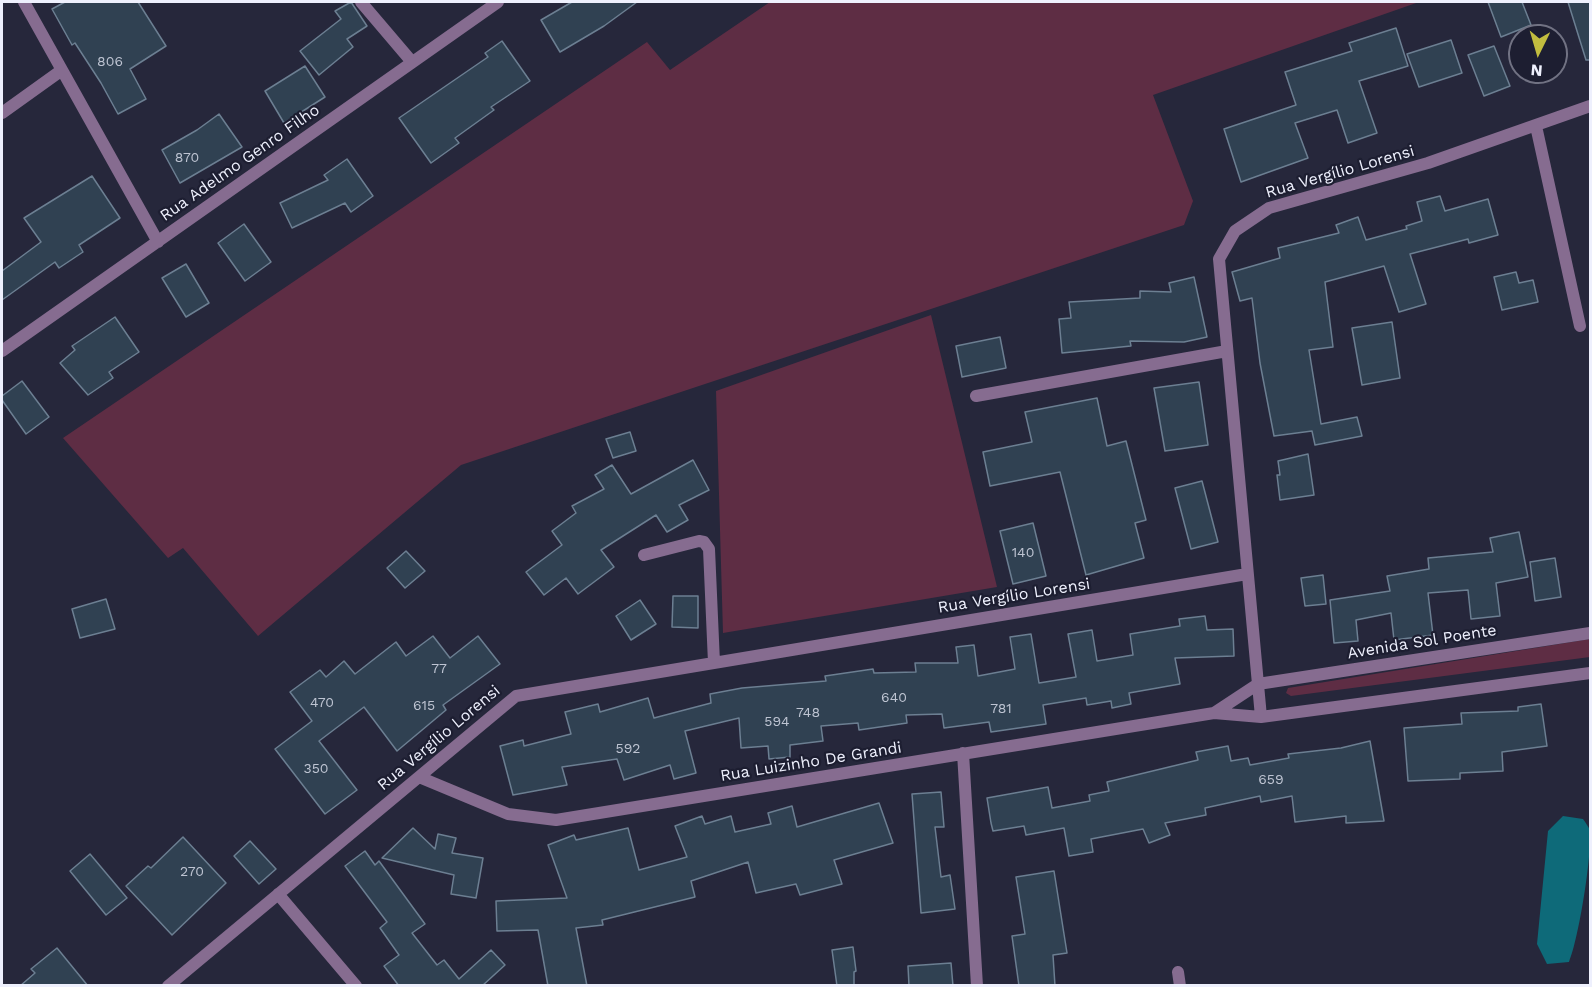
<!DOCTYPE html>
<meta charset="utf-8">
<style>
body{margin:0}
#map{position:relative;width:1592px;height:987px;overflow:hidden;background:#26273b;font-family:"Work Sans",sans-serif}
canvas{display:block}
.frame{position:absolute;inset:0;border:3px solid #eef0fd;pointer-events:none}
.north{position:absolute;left:1508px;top:24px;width:60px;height:60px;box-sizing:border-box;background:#1d1e31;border:2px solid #717283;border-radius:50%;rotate:185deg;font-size:16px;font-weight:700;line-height:24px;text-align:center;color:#eef0fd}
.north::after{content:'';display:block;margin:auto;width:21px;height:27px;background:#c2bd3f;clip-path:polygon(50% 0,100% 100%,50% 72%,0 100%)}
</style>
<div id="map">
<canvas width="1592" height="987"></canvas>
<div class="frame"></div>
<div class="north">N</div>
</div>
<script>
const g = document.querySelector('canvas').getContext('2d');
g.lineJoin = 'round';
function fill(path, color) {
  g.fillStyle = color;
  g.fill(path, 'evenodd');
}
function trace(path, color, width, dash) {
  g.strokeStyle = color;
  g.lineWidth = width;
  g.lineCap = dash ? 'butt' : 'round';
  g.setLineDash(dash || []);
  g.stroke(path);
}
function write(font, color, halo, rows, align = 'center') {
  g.font = font + ' "Work Sans",sans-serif';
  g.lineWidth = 4.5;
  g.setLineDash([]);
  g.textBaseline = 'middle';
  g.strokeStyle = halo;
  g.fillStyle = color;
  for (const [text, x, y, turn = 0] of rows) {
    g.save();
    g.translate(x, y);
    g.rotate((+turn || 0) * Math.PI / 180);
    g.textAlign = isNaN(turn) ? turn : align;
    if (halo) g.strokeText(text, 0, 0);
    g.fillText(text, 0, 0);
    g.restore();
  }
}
fill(new Path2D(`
 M770,2H1419L1153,95L1193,201L1184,225L461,465L258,636L183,548L168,558L63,438L647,42L670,70Z
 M931,315L997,587L723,633L716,391Z
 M1590,639V657L1291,696L1286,693L1288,688Z`), '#5e2d44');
fill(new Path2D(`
 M1563,816L1583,819C1585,822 1589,827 1590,831C1592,855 1579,938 1569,962L1547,964L1537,944L1548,831Z`), '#0e6a79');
const building = new Path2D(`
 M65,2H138L166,46L130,69L146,99L118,114L101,83L75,43L72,45L52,9Z
 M351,2L367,26L347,39L353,47L319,75L300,51L341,19L335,11Z
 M572,2H637L604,26L560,52L541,20Z
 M1488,2H1522L1531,25L1501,37Z
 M1568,2H1590V60H1586Z
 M1396,28L1408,66L1359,81L1377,133L1348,143L1337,110L1295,123L1308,158L1241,182L1224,129L1296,105L1285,72L1352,51L1349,43Z
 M1451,40L1462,73L1419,87L1407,54Z
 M502,41L530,81L491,107L494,110L455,138L459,143L431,163L399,118L488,57L485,53Z
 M1494,46L1510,86L1484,96L1468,55Z
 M305,66L325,97L284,123L265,91Z
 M219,114L242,147L180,183L162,150L197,130Z
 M347,159L373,196L351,212L345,203L292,228L280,203L328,180L324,175Z
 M92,176L120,218L79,245L83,252L59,268L55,262L2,300V271L41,242L24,218Z
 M1440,196L1445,211L1488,199L1498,235L1469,243L1468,239L1410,254L1426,304L1399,312L1384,266L1325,282L1333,347L1309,350L1321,424L1357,417L1362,436L1315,445L1312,431L1274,436L1260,363L1252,298L1240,301L1232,272L1280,258L1278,248L1339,233L1336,225L1358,217L1366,240L1407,229L1406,226L1422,221L1417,202Z
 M244,224L271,262L245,281L218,243Z
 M186,264L209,303L186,317L162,278Z
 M1516,272L1519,283L1533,280L1538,302L1502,310L1494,277Z
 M1194,277L1207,337L1184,342L1130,341L1131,346L1062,353L1059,319L1071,318L1069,302L1140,298V291L1171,292L1169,283Z
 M115,317L139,352L109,372L113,378L88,395L60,363L75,350L72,346Z
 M1392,322L1400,378L1362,385L1352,328Z
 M1000,337L1006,368L962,377L956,346Z
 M22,381L49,417L26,434L2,400V396Z
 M1199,382L1208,445L1165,451L1154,388Z
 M1097,398L1107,446L1126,441L1146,520L1135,523L1144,558L1086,575L1060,472L990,486L983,452L1032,442L1025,412Z
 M630,432L636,451L613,458L606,439Z
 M1308,454L1314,495L1280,500L1277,475H1280L1278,461Z
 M693,460L709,490L679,505L688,520L667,532L656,515L601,550L614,567L578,594L566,578L544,595L526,572L562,545L552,531L576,513L572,506L604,489L595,475L612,465L631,494Z
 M1202,481L1218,542L1191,549L1175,488Z
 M1033,523L1046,576L1013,584L1000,531Z
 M1519,532L1528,577L1496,583L1500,616L1471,619L1468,590L1428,593L1433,635L1394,640L1391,613L1356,620L1358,641L1334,643L1330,600L1390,591L1387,576L1429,569L1428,558L1493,552L1490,538Z
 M406,551L425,571L405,588L387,568Z
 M1555,558L1561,597L1535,601L1530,562Z
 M1323,575L1326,604L1305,606L1301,578Z
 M673,596H698V628L672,627Z
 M106,599L115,629L80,638L72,609Z
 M640,600L656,624L631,640L616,616Z
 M1205,616L1207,630L1233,629L1234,656L1175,658L1180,684L1129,693L1131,704L1112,708L1111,701L1087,705L1086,698L1043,705L1046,724L991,732L989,722L944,728L942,714L906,715L907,723L859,730L858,723L821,726L823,741L790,745V757L769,759L768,746L741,748L739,718L685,731L696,773L674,779L670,765L624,780L617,759L562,767L567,785L513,795L500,746L523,740L524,746L571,734L565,712L598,704L600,712L648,698L654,718L711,703L710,694L742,688L826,681L825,676L873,669L874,673L916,672L915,663H958L956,647L974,645L978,676L1015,669L1010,637L1031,634L1039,683L1076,677L1068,634L1092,630L1097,661L1133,655L1130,634L1180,626L1179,619Z
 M433,636L450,658L478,636L500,664L443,705L446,710L397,751L364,707L319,741L357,790L325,814L275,749L312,721L290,692L320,670L326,677L344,661L355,674L396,642L406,656Z
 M1541,704L1547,746L1502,752L1503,771L1460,773V779L1408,781L1404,728L1462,724L1461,713L1518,711V707Z
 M1370,741L1384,821L1346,823V816L1295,822L1292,796L1261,802L1260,796L1205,808L1206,815L1165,823L1170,835L1149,843L1143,829L1091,839L1093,852L1069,856L1064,828L1026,835L1024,826L993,831L991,823L987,798L1048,787L1052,808L1090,801L1089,795L1109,791L1107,782L1198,760L1196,752L1228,746L1231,761L1248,758L1250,765L1289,758L1288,754L1341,748Z
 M941,792L944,827H935L941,877L950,875L955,909L921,913L912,794Z
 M879,803L893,843L834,860L842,884L800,895L796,884L756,893L748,862L691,881L695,897L602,920L603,925L576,928L587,986H548L538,930L497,931L496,901L567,898L548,845L574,835L576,840L628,828L639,870L687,857L675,826L702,816L705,824L731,816L735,832L771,824L768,813L792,806L797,827Z
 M413,828L435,849L438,834L456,838L452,853L483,858L476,898L451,894L454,875L382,858Z
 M183,837L226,883L172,935L126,886L148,866L151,868Z
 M250,841L276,869L259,884L234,856Z
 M365,851L375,865L379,861L425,924L412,933L437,965L444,960L459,979L491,950L505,965L482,986H399L384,966L399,955L380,928L387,922L345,866Z
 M90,854L127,898L106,915L70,871Z
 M1054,871L1067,953L1053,955L1055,986H1019L1012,936L1025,934L1016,877Z
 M853,947L856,971L854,972V986H837L832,950Z
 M57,948L88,986H20L35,973L31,969Z
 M951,963L953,986H909L908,966Z`);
fill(building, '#304152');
trace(building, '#6c7f92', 1.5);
trace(new Path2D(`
 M24,2L158,242
 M361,2L412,62
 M2,113L62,70
 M1536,126L1580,326
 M2,351L498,2
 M976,396L1227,351
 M644,555L699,541L704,542L709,549L714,663
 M1214,713L1258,684L1590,633
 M1261,717L1219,259L1235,231L1269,208L1428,163L1590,106
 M963,753L977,986
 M419,777L508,814L556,820L1214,713L1261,717L1590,673
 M278,894L356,986
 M1178,972L1180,986
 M168,986L516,696L1247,574`), '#866c90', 12);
write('14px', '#bec4d2', null, [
 ["806",110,62],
 ["870",187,158],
 ["140",1023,553],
 ["77",439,669],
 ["640",894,698],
 ["470",322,703],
 ["615",424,706],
 ["781",1001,709],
 ["748",808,713],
 ["594",777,722],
 ["592",628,749],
 ["350",316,769],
 ["659",1271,780],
 ["270",192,872]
]);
write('16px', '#eef0fd', '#1d1e31', [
 ["Rua Adelmo Genro Filho",240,163,-35],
 ["Rua Vergílio Lorensi",1340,172,-16],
 ["Rua Vergílio Lorensi",1014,596,-9],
 ["Avenida Sol Poente",1422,642,-9],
 ["Rua Vergílio Lorensi",439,738,-40],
 ["Rua Luizinho De Grandi",811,762,-9]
]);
</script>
